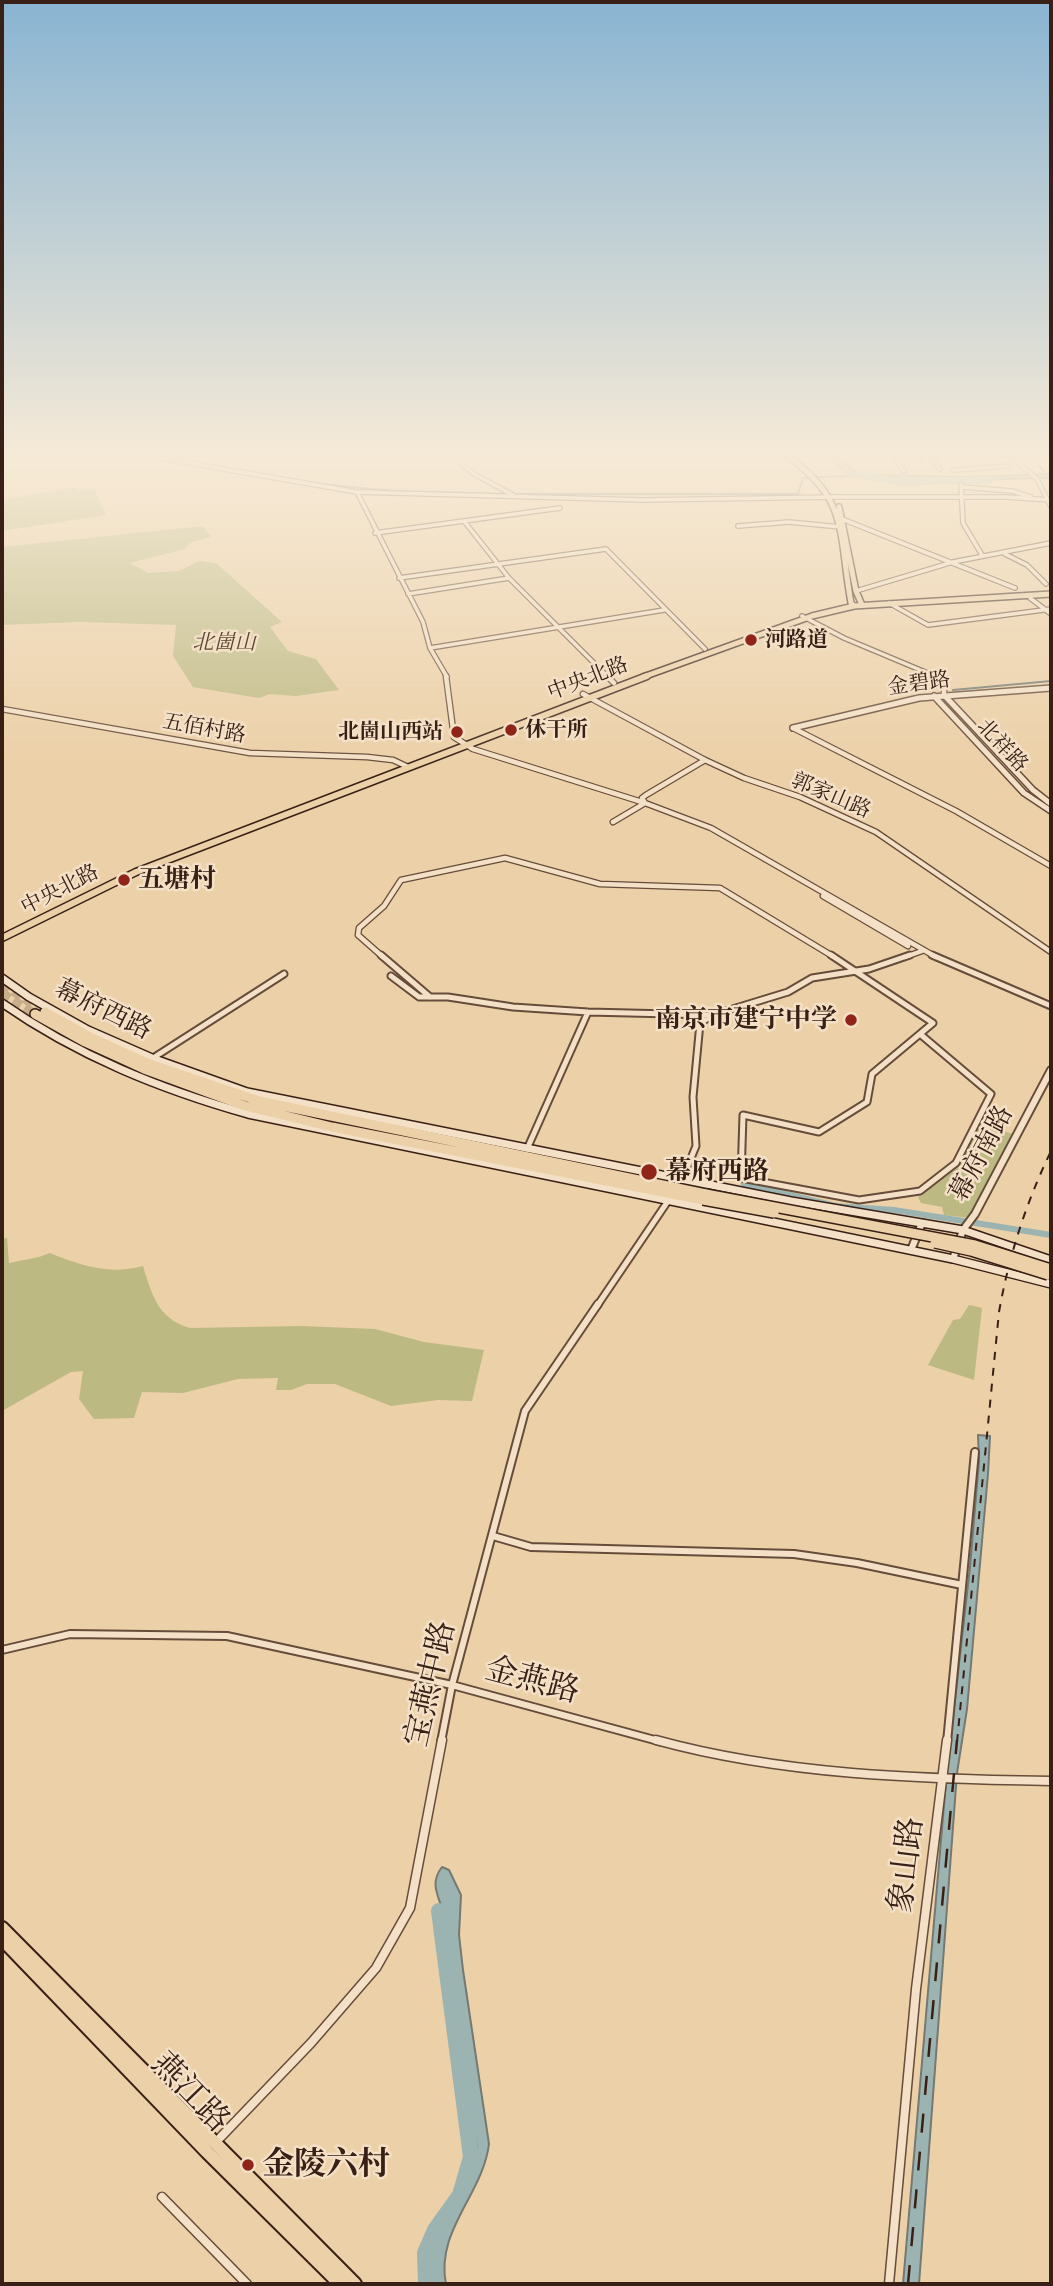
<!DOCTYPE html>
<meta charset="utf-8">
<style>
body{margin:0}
#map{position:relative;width:1053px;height:2286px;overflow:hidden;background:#ecd0a7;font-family:"EB Garamond",serif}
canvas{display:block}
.frame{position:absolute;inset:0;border:4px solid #392016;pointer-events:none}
</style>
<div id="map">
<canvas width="1053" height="2286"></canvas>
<div class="frame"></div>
</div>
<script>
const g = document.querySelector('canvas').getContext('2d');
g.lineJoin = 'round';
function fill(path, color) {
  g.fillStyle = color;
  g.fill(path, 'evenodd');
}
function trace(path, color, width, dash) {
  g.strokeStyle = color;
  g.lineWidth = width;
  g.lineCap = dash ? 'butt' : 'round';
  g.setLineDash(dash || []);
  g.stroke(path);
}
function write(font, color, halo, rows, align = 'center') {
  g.font = font + ' "EB Garamond","Noto Serif SC",serif';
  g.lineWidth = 5;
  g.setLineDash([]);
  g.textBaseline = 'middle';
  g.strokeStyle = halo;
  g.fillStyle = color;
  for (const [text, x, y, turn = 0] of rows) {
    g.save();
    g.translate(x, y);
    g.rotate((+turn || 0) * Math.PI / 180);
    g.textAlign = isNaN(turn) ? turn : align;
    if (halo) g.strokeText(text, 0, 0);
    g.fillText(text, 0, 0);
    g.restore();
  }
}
fill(new Path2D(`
 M75,487L79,491L94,489L106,515L2,531V500Z
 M203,526L211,537L189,543L185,549L130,563L148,573L179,571L199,561L216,563L282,622L270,627L288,651L316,659L339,690L296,696L270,694L259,698L193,687L173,656L176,625L80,622L2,625V547Z
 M980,1124L1013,1134L970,1218L944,1215L942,1207L921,1203L918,1197L960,1161Z
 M7,1238L9,1263L39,1257L50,1253C82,1266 108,1275 143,1266C152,1295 158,1319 190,1328L301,1326L375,1329L424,1342L484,1350L472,1401L438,1400L391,1406L335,1384H307L291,1390H276L278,1378L238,1379L183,1393L142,1392L134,1418L94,1419L79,1399L83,1371L71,1372L2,1411V1239Z
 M969,1305L982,1308L974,1380L928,1365L953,1320L960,1319Z`), '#bdb983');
const water = new Path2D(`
 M819,453C843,453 845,471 867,475L966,477L1051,474V478L948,480L855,477Z
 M978,1435L990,1436L988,1474L967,1709L957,1773L919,2284H903L947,1770L970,1567L979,1461Z
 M442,1867L449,1870L461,1895L459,1935L463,1970L489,2144C483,2194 435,2231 446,2284H431L429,2269L434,2242L450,2205L472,2168L477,2148L463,2064L442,1908C436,1892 431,1881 442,1867Z`);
fill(water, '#9cb4b1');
trace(water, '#747973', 2);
trace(new Path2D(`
 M814,477L854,476
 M331,485L403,492
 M426,492L507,494
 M515,494H798L803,478H808
 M953,690L1051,681`), '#747973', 2);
trace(new Path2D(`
 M744,1184L836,1206L894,1210L1051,1235`), '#9cb4b1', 6);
trace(new Path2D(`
 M849,473L898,482L989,480`), '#9cb4b1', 7);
trace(new Path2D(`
 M426,2284L425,2253L435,2230L460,2195L471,2157L439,1911`), '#9cb4b1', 16);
trace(new Path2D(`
 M2,984L45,1012
 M2,993L35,1014`), '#c8ad8a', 9, [9, 4.5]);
const minorFar4 = new Path2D(`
 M892,453L904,471
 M913,453L919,460
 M927,453L940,469
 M954,470L1009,466
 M961,485L963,523L982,555
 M962,487L1012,491L1031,497
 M357,492L423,622L430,648L447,677
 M835,497H1005L1051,500
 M842,519L1015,588
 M464,521L509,578L608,677
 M738,526L789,522L841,527
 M375,533L560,508
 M1005,554L1027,565L1046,584
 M399,578L606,549L705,649
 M856,591L953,562L1051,543
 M408,594L509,578
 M1030,598L1051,614
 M889,603L928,625L1051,609
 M802,616L844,638L937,677
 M430,648L664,610`);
const minorFar3 = new Path2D(`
 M446,676L454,737L473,749L645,803L711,828L936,957
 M607,676L614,683
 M935,676L944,688V695
 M583,694L705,760L744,778L800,797L876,832L1051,952
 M2,709L250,753L367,757L393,760L408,767
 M793,728L956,811L1051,866
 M613,822L645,803L642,798L646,795L705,760
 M823,896L908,946
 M383,957L358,935L359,928L384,906L401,880L505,858L600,884L720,888L834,957
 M905,957L922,951`);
const minorFar2 = new Path2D(`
 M381,955L430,997
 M831,955L933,1023L872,1074L867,1102L819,1132L743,1115L741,1178L859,1200L920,1191L956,1163L991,1094L920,1034
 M932,955L1051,1006
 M391,976L419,997H448L513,1007L588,1012L712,1015
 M153,1058L284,974
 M527,1149L588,1012
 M682,1180L696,1146L693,1097L700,1023L713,1015L788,992L812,978L869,969L910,955
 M597,1306L668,1201`);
const minorFar1 = new Path2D(`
 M493,1536L531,1547L794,1554L857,1563L962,1585
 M2,1650L70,1634L227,1636L452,1685L662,1742
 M441,1742L452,1685L525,1411L598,1304
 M947,1742L975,1452`);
const minor = new Path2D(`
 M656,1740C783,1775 920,1779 1051,1781
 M216,2142L311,2043L376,1968L410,1908L442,1740
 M162,2197L247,2284
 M889,2284L916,1989L947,1740`);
const tertiaryFar2 = new Path2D(`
 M448,453L474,474L513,495
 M1007,453L1037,479L1051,507
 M2,458L148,456L357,492L643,500L835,497`);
const tertiaryFar1 = new Path2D(`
 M944,695L1033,790L1051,804
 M934,696L1024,793L1051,811
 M793,728L919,698L1051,688`);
const tertiary = new Path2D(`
 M911,1250L922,1223
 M953,1259L963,1230L975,1214L1051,1070`);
const secondary = new Path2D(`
 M2,978L29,997L88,1030L152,1058L247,1092L791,1201L963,1230L1051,1260
 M2,1003C78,1056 160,1089 248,1114L953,1259L1051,1284`);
const primaryFar2 = new Path2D(`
 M783,453C850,498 838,532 851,603L854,606
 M839,507L856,591L862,605
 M643,677L812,616L854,606L1051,594`);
const primaryFar1 = new Path2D(`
 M2,938L136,872L647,676`);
const primary = new Path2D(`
 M2,1928L355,2284
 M2,1939L207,2152L340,2284`);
const trunk = new Path2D(`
 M45,1012L90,1037L150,1064L259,1101L706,1194
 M35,1014L85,1042L144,1069L245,1106L332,1127L703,1200`);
trace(minorFar4, '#664c3a', 6);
trace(minorFar3, '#664c3a', 7);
trace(minorFar2, '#664c3a', 9);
trace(minorFar1, '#664c3a', 10);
trace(minor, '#664c3a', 11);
trace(tertiaryFar2, '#664c3a', 6);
trace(tertiaryFar1, '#664c3a', 8);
trace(tertiary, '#664c3a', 10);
trace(secondary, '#392016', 10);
trace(primaryFar2, '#392016', 8);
trace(primaryFar1, '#392016', 9);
trace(primary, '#392016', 16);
trace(trunk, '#392016', 12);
trace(minorFar4, '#f3e0c6', 3.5);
trace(minorFar3, '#f3e0c6', 4.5);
trace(minorFar2, '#f3e0c6', 5);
trace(minorFar1, '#f3e0c6', 6);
trace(minor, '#f3e0c6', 8);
trace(tertiaryFar2, '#f3e0c6', 3.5);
trace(tertiaryFar1, '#f3e0c6', 5);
trace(tertiary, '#f3e0c6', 6);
trace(secondary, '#f3e0c6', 7);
trace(primaryFar2, '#ecd0a7', 5);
trace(primaryFar1, '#ecd0a7', 6);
trace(primary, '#ecd0a7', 12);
trace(trunk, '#ecd0a7', 9);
trace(new Path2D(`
 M1029,453L1045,473
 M957,1742L999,1312C1009,1255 1026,1203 1051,1151`), '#392016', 2, [8, 8]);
trace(new Path2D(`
 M908,2284L957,1740`), '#392016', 2.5, [19, 19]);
const trunkBridge = new Path2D(`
 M706,1194L975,1245L1051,1269
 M703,1200L774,1213
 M935,1243L971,1251L1048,1275`);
trace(trunkBridge, '#392016', 12, []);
trace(trunkBridge, '#ecd0a7', 9);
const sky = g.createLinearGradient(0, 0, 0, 773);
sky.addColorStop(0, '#89b4d2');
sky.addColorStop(0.59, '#f6ead7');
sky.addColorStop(1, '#f6ead700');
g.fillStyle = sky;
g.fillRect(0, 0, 1053, 773);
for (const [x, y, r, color] of [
 [751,640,7,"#8f2418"],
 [511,730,7,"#8f2418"],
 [457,732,7,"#8f2418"],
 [124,880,7,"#8f2418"],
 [851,1020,7,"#8f2418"],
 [649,1172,9,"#8f2418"],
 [248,2165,7,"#8f2418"]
]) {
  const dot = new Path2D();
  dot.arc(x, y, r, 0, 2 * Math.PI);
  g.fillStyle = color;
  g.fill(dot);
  trace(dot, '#f3e0c6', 2.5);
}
write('bold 21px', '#392016', '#f3e0c6', [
 ["河路道",765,640],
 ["休干所",525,730],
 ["北崮山西站",443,732,"right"]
], 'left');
write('italic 21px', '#5a4631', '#f3e0c6', [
 ["北崮山",224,643]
]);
write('21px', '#392016', '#f3e0c6', [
 ["中央北路",588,679,-21],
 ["金碧路",919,684,-8],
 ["五佰村路",204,729,10],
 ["北祥路",1002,746,47],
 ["郭家山路",831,796,23],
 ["中央北路",60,890,-27]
]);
write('bold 26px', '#392016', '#f3e0c6', [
 ["五塘村",138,880],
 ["南京市建宁中学",837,1020,"right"],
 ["幕府西路",665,1172]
], 'left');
write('26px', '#392016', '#f3e0c6', [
 ["幕府西路",103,1010,26],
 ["幕府南路",982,1154,-62]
]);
write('32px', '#392016', '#f3e0c6', [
 ["金燕路",532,1681,15],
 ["宝燕中路",431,1684,-77],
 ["象山路",907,1865,-83],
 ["燕江路",190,2093,46]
]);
write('bold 32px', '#392016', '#f3e0c6', [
 ["金陵六村",262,2165]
], 'left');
</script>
